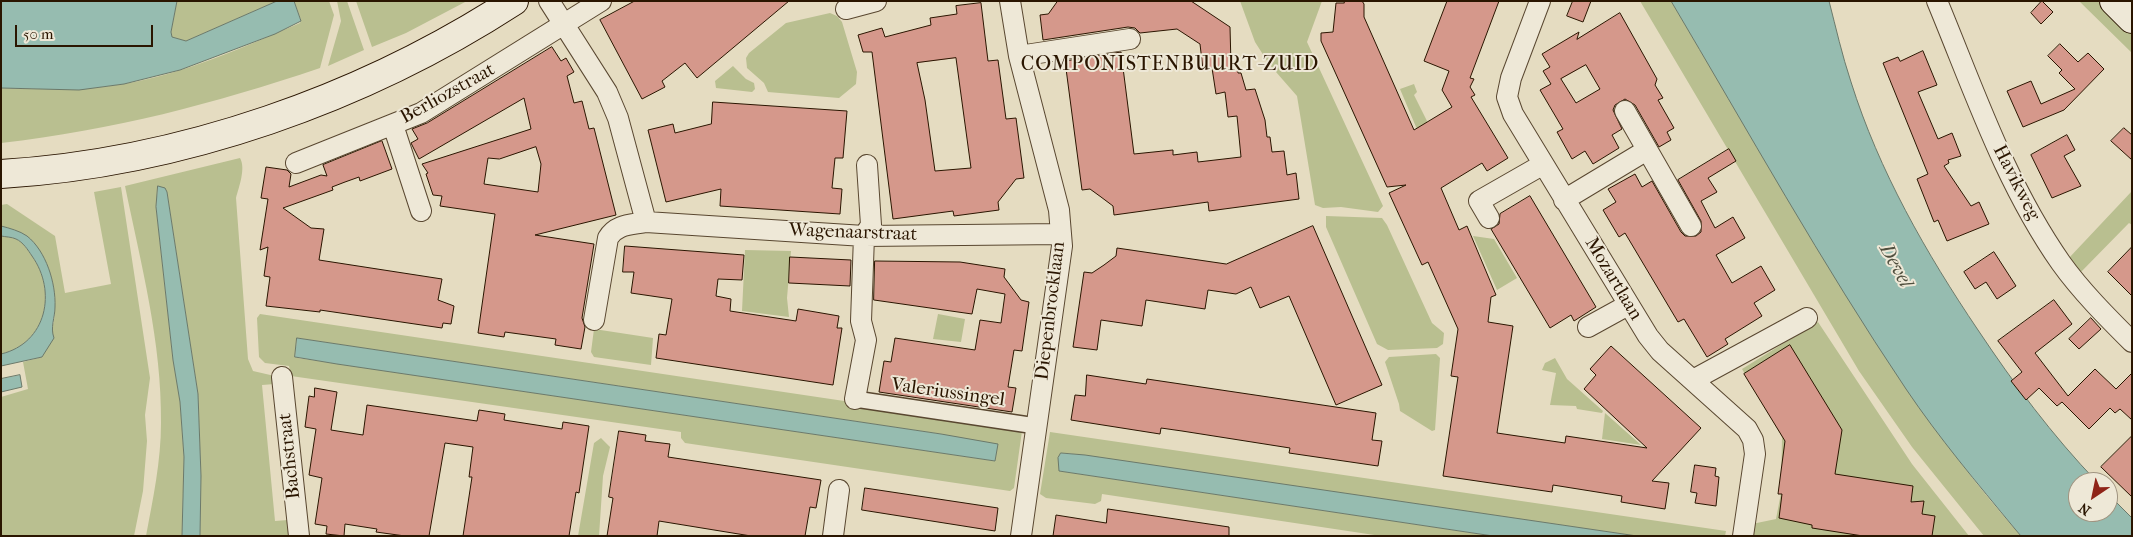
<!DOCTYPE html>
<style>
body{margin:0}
#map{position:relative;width:2133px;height:537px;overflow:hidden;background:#e5dcc1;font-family:"IM FELL French Canon",serif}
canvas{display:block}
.frame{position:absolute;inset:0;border:2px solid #2a1500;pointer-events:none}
.north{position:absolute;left:2068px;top:472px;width:50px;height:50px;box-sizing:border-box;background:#eee8d7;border:1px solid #a09481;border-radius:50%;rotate:214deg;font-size:14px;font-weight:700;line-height:20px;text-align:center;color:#2a1500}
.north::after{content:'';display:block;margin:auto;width:18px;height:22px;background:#8f2418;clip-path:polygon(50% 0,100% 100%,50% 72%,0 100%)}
.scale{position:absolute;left:15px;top:25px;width:138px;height:22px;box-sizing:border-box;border:2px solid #2a1500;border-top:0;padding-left:6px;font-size:15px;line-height:18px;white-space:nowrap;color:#2a1500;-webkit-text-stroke:4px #eee8d7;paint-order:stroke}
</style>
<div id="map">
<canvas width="2133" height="537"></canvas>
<div class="frame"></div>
<div class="north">N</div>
<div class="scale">50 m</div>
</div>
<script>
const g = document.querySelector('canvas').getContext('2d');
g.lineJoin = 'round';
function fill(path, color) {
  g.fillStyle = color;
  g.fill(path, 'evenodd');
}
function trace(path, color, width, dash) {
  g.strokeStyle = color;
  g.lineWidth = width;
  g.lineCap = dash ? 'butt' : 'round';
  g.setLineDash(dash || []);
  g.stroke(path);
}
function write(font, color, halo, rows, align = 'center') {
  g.font = font + ' "IM FELL French Canon",serif';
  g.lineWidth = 4;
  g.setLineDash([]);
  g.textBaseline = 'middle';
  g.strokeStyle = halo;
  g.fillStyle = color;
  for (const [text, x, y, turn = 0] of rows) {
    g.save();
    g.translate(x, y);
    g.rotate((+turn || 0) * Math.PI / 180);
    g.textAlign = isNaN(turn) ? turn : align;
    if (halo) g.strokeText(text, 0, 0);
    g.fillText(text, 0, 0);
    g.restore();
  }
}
fill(new Path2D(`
 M177,1H277L186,41L172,37L171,32Z
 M294,1H329L334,15L320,68C213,104 114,130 1,143V88C42,89 83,91 123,84C184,74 244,47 300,23L301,20Z
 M337,1H347L364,50L328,66L341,21Z
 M356,1H467L406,33L372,47Z
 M1240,1H1322L1307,42L1383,206L1378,212L1341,207L1323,208L1315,205L1297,96L1269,64L1255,42Z
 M1640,1H1671C1718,80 1764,158 1810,236C1874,341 1939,444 2021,536H1984L1912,447L1859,371Z
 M2079,1H2098L2132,34V53Z
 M830,13L837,16L842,22L857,72L856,84L839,98L768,92L764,83L747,68L746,58L749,53L786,23Z
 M733,66L746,79L754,83L755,89L752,92L716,88L715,81Z
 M1414,84L1417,92L1414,95L1430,127L1419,134L1400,89Z
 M240,158C246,168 239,187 236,198L248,359L253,371L279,377L275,384L262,385L275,521L288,520L291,536H200L201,476L198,394L167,192L158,186L156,207L173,360L180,402L184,457L182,528V536H146C153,499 161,461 161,423C162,343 141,264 125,186Z
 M121,187L150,378L145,415L147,441L143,491L134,536H1V397L28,389L23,362L42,357C48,342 55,325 55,309C56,271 40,236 1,226V205L7,204L55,236L65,293L111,284L94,192Z
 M2132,191V225L2129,223L2079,274L2068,259Z
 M1326,216L1382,218L1387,225L1432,323L1444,333L1443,344L1437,348L1388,350L1377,344L1326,227Z
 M1,236C6,237 12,237 16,239C23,242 28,250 32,256C57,291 47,343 1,354Z
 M1473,236L1494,239L1517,278L1497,290Z
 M745,250L791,251L787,298L789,317L742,311Z
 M260,314L871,405L1022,431L1014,488L1010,491L685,443L681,438V432L291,376L289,366L265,363L259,357L257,318ZM297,338L941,434L996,454L995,461L298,358L295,357Z
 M938,314L965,319L961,342L933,339Z
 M1818,322L1912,464L1969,536H1750L1752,524L1776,519L1781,493L1782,437L1742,369Z
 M594,329L653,338L651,365L594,357L591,352Z
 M1436,354L1440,358L1435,430L1432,431L1400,411L1399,404L1385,362L1389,357Z
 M1555,358L1567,379L1603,411L1602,413L1577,409L1576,406L1550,405L1556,373L1542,370L1545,363Z
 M1605,413L1641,445L1602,439Z
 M1050,432L1726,531L1725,536H1636L1066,453H1061L1059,471L1493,536H1381L1102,494L1101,501L1095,504L1046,498L1040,494Z
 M601,438L610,447L603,476L599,536H578L594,443Z`), '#b9bf90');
const water = new Path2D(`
 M1,1H177L171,32L172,37L186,41L277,1H294L301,21L275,34L180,70L124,84L79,90L1,88Z
 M1671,1H1829C1836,28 1842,55 1851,82C1879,171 1926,253 1978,330C2014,384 2052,435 2097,482H2078V512H2108V494L2132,518V536H2021L2015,529C1977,483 1939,438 1906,389C1822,264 1748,131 1671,1Z
 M158,186L165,188L167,192L198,394L201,476L200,536H182L184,457L180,402L173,360L156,207Z
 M1,226C9,228 20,231 27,236C46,251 56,283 55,307C55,318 50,327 54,338L42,357L1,366V354C47,343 57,291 32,256C28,250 23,242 16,239C12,237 6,237 1,236Z
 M297,338L941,434L998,444L995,461L337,364L295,357Z
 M20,375L22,387L1,392V379Z
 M1061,453L1085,455L1637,536H1493L1059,471L1058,458Z`);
fill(water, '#96bcb0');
trace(water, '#6b796a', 1);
const building = new Path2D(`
 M635,1H789L697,78L685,63L662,81L665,87L642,99L600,20Z
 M1058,1H1191L1230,27L1231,65H1237L1238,73H1241L1246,90L1255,89L1265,120L1267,137H1270L1272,152L1284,151L1287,175L1296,173L1299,199L1209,211L1208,202L1114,215L1113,206L1101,197L1090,189L1082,190L1065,61L1121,52L1134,154L1173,150V155L1197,152L1198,162L1241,157L1237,116L1228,117L1225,92L1216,94L1212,68L1203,70L1200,44L1177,29L1140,33L1135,28L1128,27L1043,40L1040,15L1048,14Z
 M1344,1H1362L1364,4V17L1414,130L1452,107L1442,90L1449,71L1424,61L1447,1H1499L1470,78L1474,79L1470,87L1475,95L1471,97L1508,158L1487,171L1482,163L1441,188L1459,230L1467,226L1496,295L1491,297L1488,322L1513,326L1497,433L1565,443L1566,436L1647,448L1584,389L1596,375L1590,369L1611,346L1701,428L1652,481L1669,483L1665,509L1621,502L1622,496L1553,485L1552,492L1443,476L1458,377L1451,376L1458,329L1428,262L1422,265L1389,193L1406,185L1387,187L1321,41V33L1333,32L1336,3H1344Z
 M1573,1H1591L1583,22L1567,16Z
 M2042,1L2053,12L2041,24L2031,13Z
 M981,3L988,61L998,60L1006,119L1016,118L1024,178L1016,179L998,202L999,210L954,216L953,211L893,219L872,52H863L858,35L882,28L885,37L931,25L930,18L957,14L956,6ZM956,58L971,168L935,171L925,100L917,63Z
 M1620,13L1657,79L1655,85L1663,98L1658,100L1674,128L1667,132L1671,140L1659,147L1635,105L1625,99L1615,105L1613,110L1622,129L1612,135L1619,148L1593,164L1585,151L1572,159L1557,132L1563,129L1540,90L1551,84L1543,71L1550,67L1542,54L1579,32L1577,39ZM1586,65L1600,89L1576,103L1561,79Z
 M2060,44L2078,62L2088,53L2104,69L2064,110L2023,127L2007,91L2031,81L2041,104L2075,89L2059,73L2062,70L2048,56Z
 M552,47L561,61L566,58L574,72L567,76L574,103L582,101L589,129L594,128L616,215L535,235L594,244L582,318L585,327L581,349L555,345L556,339L505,332L504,337L478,333L495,214L440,206L442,196L433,195L426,174L428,173L422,164L531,129L524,98L419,159L411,143L418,139L412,129L427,123ZM536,147L541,164L538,192L484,184L488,158L499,159Z
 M1923,51L1937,85L1918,92L1938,139L1952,133L1961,156L1948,160L1949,163L1944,166L1971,206L1979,202L1989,224L1947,241L1938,220L1934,222L1917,179L1928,174L1883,63L1898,57L1900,61Z
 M713,102L847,111L843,158H835L832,188L842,189L840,214L720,206L721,189L666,202L648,130L673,124L675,133L711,124Z
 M2124,128L2132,135V160L2111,141Z
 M2067,135L2075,150L2064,156L2081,186L2052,198L2031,155Z
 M382,141L392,169L360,181L359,177L345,182L332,187L333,190L283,208L311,228L324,229L319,260L442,279L438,300L454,306L451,324L443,323L442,328L320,310V312L266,306L270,277L264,276L268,247L260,250L268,199L261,198L266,167L287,170L291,174L289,187L321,175L327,176L323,165Z
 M1729,149L1736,161L1708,178L1717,192L1701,201L1715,228L1733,217L1745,238L1716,255L1732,283L1761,266L1775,290L1754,303L1762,316L1725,339L1728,344L1707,357L1684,319L1678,322L1625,233L1619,237L1603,210L1616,202L1608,189L1635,174L1642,187L1652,181L1681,232L1685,236H1696L1701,232V221L1678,180Z
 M1530,196L1596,307L1574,321L1571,315L1550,328L1491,229L1499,224L1500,214Z
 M1313,226L1382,385L1336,405L1289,296L1260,308L1251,287L1236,294L1208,290L1205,309L1146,300L1142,326L1101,320L1097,350L1073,347L1084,272L1092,273L1104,265L1116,256L1117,248L1226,264Z
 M625,246L744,255L742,280L718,279L716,296L731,299L730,311L796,321L798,309L839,316L837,328H842L833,385L656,358L659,334L666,335L672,299L631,293L634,272H623Z
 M2132,247V296L2108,272Z
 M1994,252L2016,286L1997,299L1986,282L1975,289L1964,272Z
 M790,257L851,260L850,286L789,283Z
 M875,261L960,262L1005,269L1004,277L1021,300L1029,302L1022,351L1014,350L1008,387L1016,388L1012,412L879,392L884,361L891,362L895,338L975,350L980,320L1001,323L1005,294L977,289L972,314L874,300Z
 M2054,300L2072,324L2035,353L2068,396L2095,369L2116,389L2132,373V420L2120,409L2115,413L2110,408L2089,429L2062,402L2057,406L2039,388L2026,400L2011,381L2022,372L1998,341Z
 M2091,318L2101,329L2079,349L2069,339Z
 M1790,345L1842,430L1835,474L1913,486L1911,502L1924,501L1922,514L1935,516L1932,536H1863L1812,528V525L1779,518L1782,494H1778L1785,441L1744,374Z
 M1087,375L1146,384L1147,379L1376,413L1372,440L1382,441L1378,466L1289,453L1290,448L1182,431L1161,428L1160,434L1071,420L1075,395L1085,396Z
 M315,388L337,392L331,430L363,435L367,405L477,421L479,410L505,414L504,420L562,429L563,422L589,426L579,493L576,492L569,536H463L472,477H469L473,447L445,443L429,536H405L376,532L377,529L345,524L344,536L326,534L327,526L315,524L322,478L309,475L316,429L305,427L309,396L314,397Z
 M619,431L646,435L645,441L670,444L668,457L821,480L816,508L810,507L805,536H751L659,521L657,536H607L613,498L609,497Z
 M2132,436V497L2101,467Z
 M1695,465L1716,468L1715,476L1719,477L1716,506L1695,503L1697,493L1691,492Z
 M865,488L998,508L995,531L862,510Z
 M1108,509L1229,527V536H1053L1056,515L1106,523Z`);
fill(building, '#d5988b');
trace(building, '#2a1500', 1);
const pedestrian = new Path2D(`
 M855,399L1036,426`);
const minor = new Path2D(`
 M549,1L607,92L618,118L646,222
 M1010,1L1019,56L1059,210L1062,246L1021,536
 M1540,1L1511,78L1507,97L1513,114L1648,336L1660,351L1747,429L1753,440L1755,454L1743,536
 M1937,1C1974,90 2005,183 2061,263C2081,291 2107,317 2132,342
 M846,9L876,1
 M1019,56L1130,39
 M1625,111L1691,226
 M393,125L421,211
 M296,163L421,113L601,1
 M1564,200L1647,150
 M1489,218L1479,201L1542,165
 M594,320L608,238C616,224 631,225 646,222L864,236L1061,234
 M1588,327L1628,305
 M282,377L299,536
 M1693,380L1807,318
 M855,399L866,340L861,321L864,236L871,225L867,165
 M833,536L839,490`);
const secondary = new Path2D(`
 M2114,1L2132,19
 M1,174C181,163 363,99 514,1`);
trace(pedestrian, '#594730', 18);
trace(minor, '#594730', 22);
trace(secondary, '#2a1500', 30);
trace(pedestrian, '#eee8d7', 15);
trace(minor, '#eee8d7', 20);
trace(secondary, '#eee8d7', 28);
write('19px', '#2a1500', '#eee8d7', [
 ["Berliozstraat",448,94,-29],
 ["Havikweg",2016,183,63],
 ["Wagenaarstraat",853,233,2],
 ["Mozartlaan",1613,279,59],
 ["Diepenbrocklaan",1051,311,-83],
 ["Valeriussingel",948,393,8],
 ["Bachstraat",290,456,-96]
]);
g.letterSpacing = '1px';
write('20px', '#2a1500', '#eee8d7', [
 ["COMPONISTENBUURT-ZUID",1170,65]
]);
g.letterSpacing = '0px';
write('italic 20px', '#504f3e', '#eee8d7', [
 ["Devel",1895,266,61]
]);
</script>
